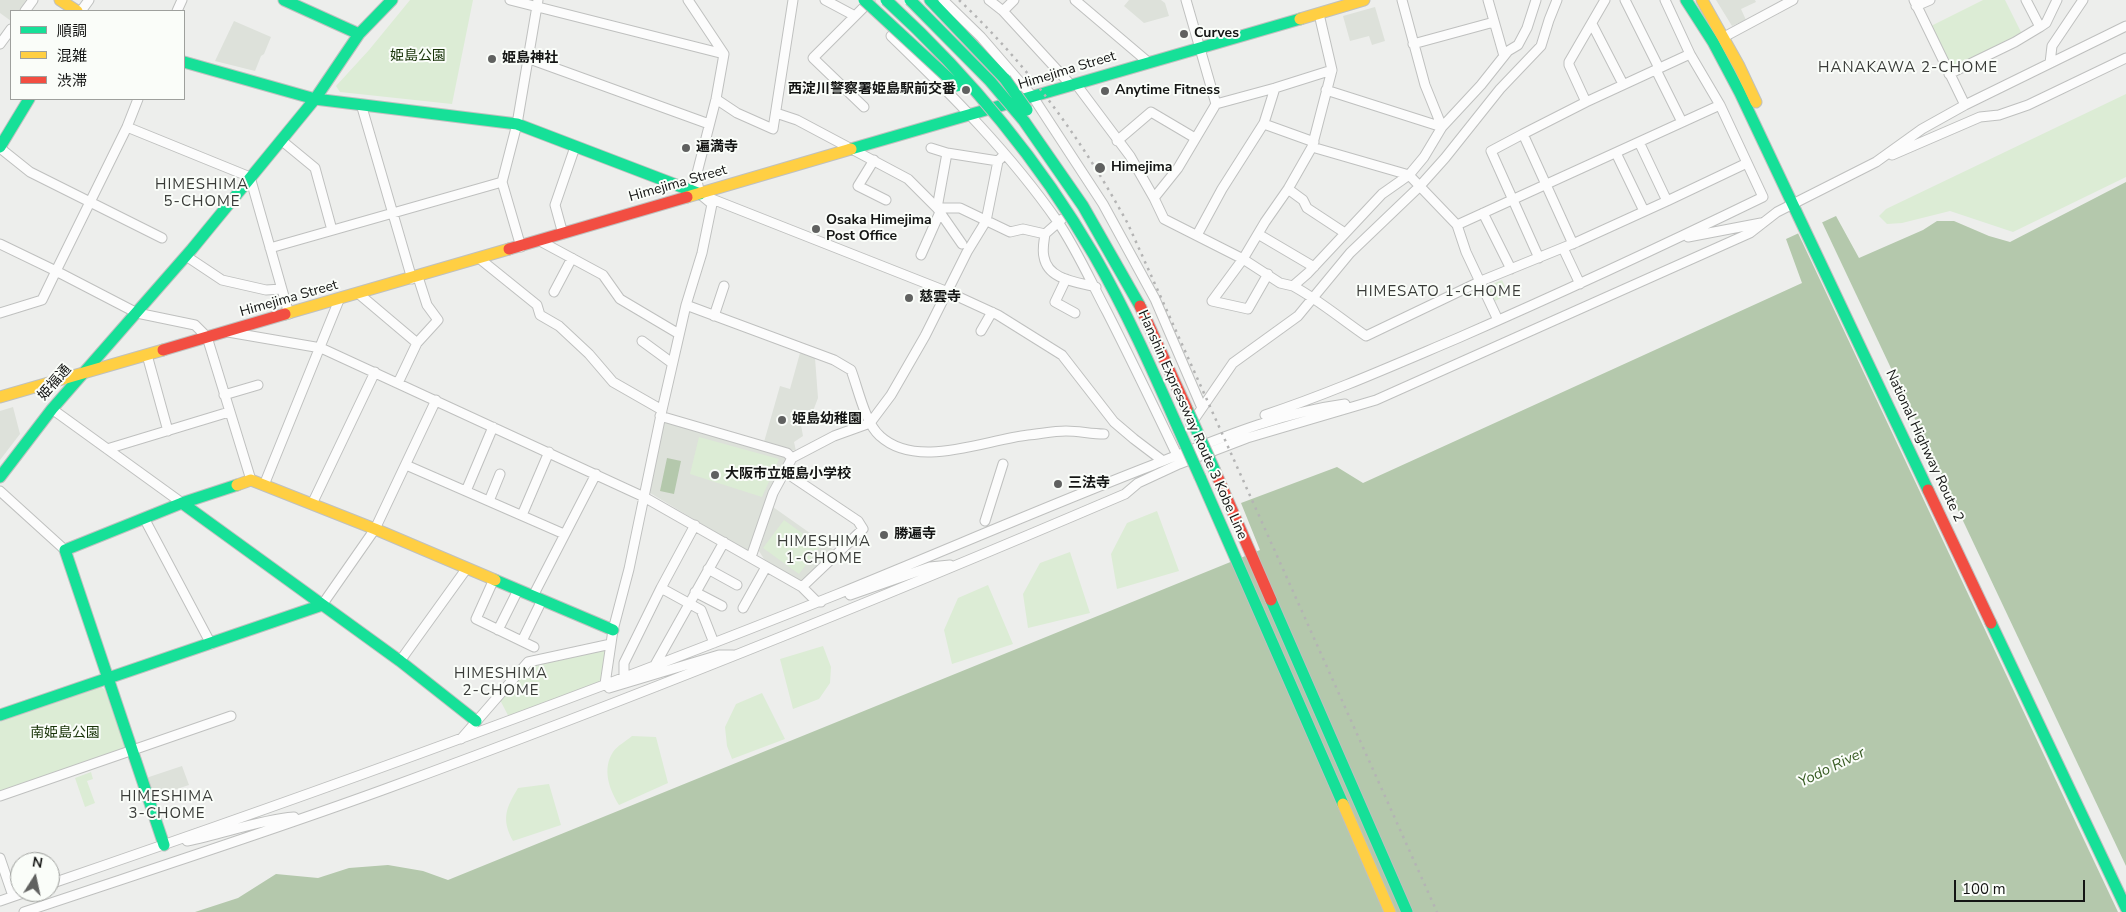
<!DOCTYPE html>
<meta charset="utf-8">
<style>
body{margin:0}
#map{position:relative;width:2126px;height:912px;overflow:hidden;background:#edeeec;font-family:"Nunito Sans","Noto Sans JP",sans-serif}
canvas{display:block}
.legend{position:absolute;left:10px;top:10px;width:175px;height:90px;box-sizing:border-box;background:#fafdf9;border:1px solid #9ea09d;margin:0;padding:6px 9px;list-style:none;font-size:15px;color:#141514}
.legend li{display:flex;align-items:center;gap:10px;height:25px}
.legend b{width:25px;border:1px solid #9ea09d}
.north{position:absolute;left:10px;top:852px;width:50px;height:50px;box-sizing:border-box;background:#fafdf9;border:1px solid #9ea09d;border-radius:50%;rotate:10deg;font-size:14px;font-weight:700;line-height:20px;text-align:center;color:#141514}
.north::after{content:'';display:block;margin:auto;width:18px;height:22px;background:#606160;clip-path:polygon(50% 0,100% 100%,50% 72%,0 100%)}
.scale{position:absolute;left:1954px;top:880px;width:131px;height:22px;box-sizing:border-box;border:2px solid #141514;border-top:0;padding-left:6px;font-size:15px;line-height:18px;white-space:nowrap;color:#141514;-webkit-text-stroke:4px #fafdf9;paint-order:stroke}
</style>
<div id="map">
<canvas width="2126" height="912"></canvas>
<ul class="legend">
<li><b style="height:6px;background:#16e098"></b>順調</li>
<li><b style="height:6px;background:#ffcf43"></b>混雑</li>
<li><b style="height:6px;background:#f24e42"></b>渋滞</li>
</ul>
<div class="north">N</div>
<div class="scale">100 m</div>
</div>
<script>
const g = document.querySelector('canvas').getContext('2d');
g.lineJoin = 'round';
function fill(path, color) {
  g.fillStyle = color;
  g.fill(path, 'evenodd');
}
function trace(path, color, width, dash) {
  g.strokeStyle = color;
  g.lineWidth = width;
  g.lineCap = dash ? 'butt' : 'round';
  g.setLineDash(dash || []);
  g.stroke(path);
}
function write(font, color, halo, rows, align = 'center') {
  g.font = font + ' "Nunito Sans","Noto Sans JP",sans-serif';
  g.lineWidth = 4;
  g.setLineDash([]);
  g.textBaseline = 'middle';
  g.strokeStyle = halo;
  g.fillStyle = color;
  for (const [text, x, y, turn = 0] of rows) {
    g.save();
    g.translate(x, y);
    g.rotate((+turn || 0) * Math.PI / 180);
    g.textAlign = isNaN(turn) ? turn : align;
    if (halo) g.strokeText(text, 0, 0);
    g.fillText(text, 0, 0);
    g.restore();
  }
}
fill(new Path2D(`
 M0,0H26L19,11H11V21L0,13Z
 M1129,0H1161L1165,3L1169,16L1144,23L1124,6Z
 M1716,0H1755L1756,2L1741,9L1746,20L1732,26Z
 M1375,7L1385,41L1372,45L1369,36L1350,41L1343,16Z
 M234,21L271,37L264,54L261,56L255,71L215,61Z
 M800,353L815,358L818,398L810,419L801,425L803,436L794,442L796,451L764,442L780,386L790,389Z
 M13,407L20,434L0,460V411Z
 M668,421L784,455L786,459L769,491L751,547L747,551L650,493L663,424Z
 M773,507L834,550L804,581L799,582L764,559L759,551Z
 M182,766L189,785L153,797L146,778Z`), '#dde1da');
fill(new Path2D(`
 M410,0H473L452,104L340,92L336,86L369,50Z
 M1983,0H2005L2022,34L1952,68L1931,26Z
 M2126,94V177L2013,232L1950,211L1902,223L1887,224L1879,216L1886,209Z
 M1502,280L1509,294L1495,301L1488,286Z
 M699,437L779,459L762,497L690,474Z
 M1157,511L1179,571L1117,589L1111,554L1127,523Z
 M784,520L820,546L799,574L763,548Z
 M1070,552L1090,613L1028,628L1023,594L1040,563Z
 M988,585L1013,644L952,664L944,630L958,598Z
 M823,646L831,667L830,683L819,699L793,709L780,659Z
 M606,650L601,685L510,719L500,700L530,667Z
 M101,687L105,690L125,746L122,750L0,792V722Z
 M762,693L785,739L732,759L727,746L725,727L736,704Z
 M632,736L656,737L668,783L619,805C609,789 602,769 613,752C617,746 626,741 632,736Z
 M91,772L93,779L87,781L95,803L85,807L75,778Z
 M549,784L561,825L513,841C501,819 506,808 518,788Z`), '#dcecd5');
fill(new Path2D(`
 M2126,182V912H195L238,898L276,874L318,878L349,868L388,865L423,871L448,880L1260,550L1241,503L1337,467L1363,483L1802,283L1786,239L1836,216L1859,258L1923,230L1937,221H1954L1989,236L2010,242Z
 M667,458L681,461L674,494L660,491Z`), '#b4c8ac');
fill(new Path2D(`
 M1821,220L2126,866V912H2118L1797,231Z`), '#edeeec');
const street = new Path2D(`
 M510,0L724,54
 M825,0L855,16
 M943,0L981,37L1033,97L1103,204L1155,299L1202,408
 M989,0L1003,11L1071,85
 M1075,0L1148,62
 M1186,0L1216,104
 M1402,0L1425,85L1442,127
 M1488,0L1504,56
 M1625,0L1659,68
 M1914,0L1965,105
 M2026,0L2040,27
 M1916,6L1930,0
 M25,11L33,0
 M81,11L89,0
 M177,11L182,0
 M1003,11L1014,0
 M1592,24L1623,84
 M891,36C951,94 1010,153 1058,222C1077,250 1091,282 1107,312C1131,359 1154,407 1177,455
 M1724,37L1793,0
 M0,44L11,29
 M1413,44L1494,22
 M527,58L709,124
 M2050,63L2052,46L2083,0
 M1656,70L1682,122
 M1949,74L2015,42L2040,27L2046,23L2057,0
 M1076,84L1130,156L1154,198L1164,219L1243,259L1280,283L1293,286L1308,273L1382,194L1409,175L1424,157L1442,127L1481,85L1508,51L1518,45L1527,28L1536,0
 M1326,90L1442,127
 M716,99L737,113L773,129L793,0
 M1586,102L1569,65V62L1605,0
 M361,104L412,279
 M864,107L813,58L870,1
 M776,113L797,120L908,179L937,208L962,244
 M1264,124L1314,142
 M127,127L250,177L289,314
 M1523,134L1491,151L1539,258
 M281,140L315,168L332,230
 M1117,141L1151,112L1195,138
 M1312,147L1409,175L1457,225L1466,252L1498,320
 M0,148L30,172L162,238
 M931,148L947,153L998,161L1002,157
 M947,153L937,208H960L1010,232L1023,229L1045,234L1062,219
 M1616,153L1644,211
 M1892,155L1980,117L1999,115L2028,105L2126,58
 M874,160L858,186L886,200
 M502,182L521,247
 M1288,189L1303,200L1307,208L1345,233
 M707,197L948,292L998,315L1062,355L1114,422L1134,439L1163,461
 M1154,198L1178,168L1216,104L1275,88L1332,70L1319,14
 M1667,201L1747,163
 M1483,213L1511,269
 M1457,225L1720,105
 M563,234L555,205L575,147
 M1045,234C1044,241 1042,250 1044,257C1048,280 1077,282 1096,287
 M1258,234L1314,267
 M1197,235L1222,189L1264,123L1275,88
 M1688,237L1761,223
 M540,241L603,275L620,299L679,334
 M0,244L56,271L127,127L138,99
 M1573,244L1523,134L1586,102L1690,54
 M270,248L502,182L517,124L538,0
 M1563,248L1580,284
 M921,255L940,212
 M186,256L222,280L266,290L282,289
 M480,259L537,305L540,315L559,326L589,354L613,382L662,410
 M1268,274L1248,309L1212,301L1243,259L1265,222L1288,189L1312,147L1332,70
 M1066,279L1055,302L1075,313
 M1293,286C1319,300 1341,319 1366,336L1481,281L1577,242L1667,201L1639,142
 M554,292L572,258
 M359,294L417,343L398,383
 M686,305L834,360L851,370C858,388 865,423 880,436C917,470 984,440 1028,435C1040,434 1053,431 1066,431C1079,431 1091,434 1104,434
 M0,313L42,300L56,271L137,313L195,325L207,337L251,480
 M714,316L724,286
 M981,331L992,312
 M228,332L321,348L644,497L802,587L817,602H821
 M642,341L672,363
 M417,343L438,320L427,305L418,277
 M147,355L168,431
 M224,395L258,385
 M52,409L182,503
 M1265,415C1331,393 1394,365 1458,338C1561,293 1662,246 1763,197L1720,105L1690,54L1665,0
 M660,416L787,453L792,458
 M1191,424L1233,363L1298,316L1350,253L1419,187L1445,158L1500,89L1541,46L1549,20L1557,0
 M107,449L229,412
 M406,465L564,534
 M785,472L858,521L863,529L802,587
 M264,485L339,300
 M0,491L65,550
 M466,491L493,427
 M489,501L500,474
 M312,504L375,372
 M522,515L549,452
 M144,518L211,644
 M985,521L1003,464
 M751,557L773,493L792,458L834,436L870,423L891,395L925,336L967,252L986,221L998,161
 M708,569L737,585
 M494,579L476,619L534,647
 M661,588L701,610L714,643
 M695,592L722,606
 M850,595L930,567L950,565
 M533,596L596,474
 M322,605L375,529L436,400
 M743,608L766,567
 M498,630L518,590
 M522,641L542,600
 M400,661L467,568
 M655,665L724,542
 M624,677V663L661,588L695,525
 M605,684L613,630L629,569L662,410L686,305L702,253L712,204L700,194L696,177L716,99L724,54L688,0
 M609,688L719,655H733
 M461,739L528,662L611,644
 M0,796L231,716
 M187,841C223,834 258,820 294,817
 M0,858L13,896
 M50,884C316,793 578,698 838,594C944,551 1047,506 1153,465C1216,440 1278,413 1345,404
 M0,901L26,892
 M24,912C146,871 268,832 388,788C637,697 882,598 1125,494L1138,483L1179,464L1247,438L1376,400L1750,233L1777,212L1876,162L1922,129L1965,105L2126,26`);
const fast = new Path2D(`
 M284,0L359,34
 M930,0L1005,79
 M1686,0L1713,42L1740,93L1928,490
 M184,62L315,99L517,124L700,194
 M0,147L29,99
 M851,149L1300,19
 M0,477L52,409L192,249L315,99L359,34L392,0
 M1200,477L1343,804
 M182,503L400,661L476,721
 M495,580L613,630
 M1271,600L1407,912
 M1991,623L2126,908
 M0,715L322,605
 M164,845L65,550L182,503L237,485`);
const slow = new Path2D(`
 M60,0L77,11
 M1702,0L1739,66L1756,102
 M1300,19L1364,0
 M687,197L851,149
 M285,314L509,249
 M0,397L163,350
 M237,485L251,480L375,529L495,580
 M1343,804L1390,912`);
const jam = new Path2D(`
 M509,249L687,197
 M163,350L285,314
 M1215,471L1271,600
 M1928,490L1991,623`);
trace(street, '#bfc0bf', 11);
trace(fast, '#bfc0bf', 13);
trace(slow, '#bfc0bf', 13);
trace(jam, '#bfc0bf', 13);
trace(street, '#fcfcfc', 9);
trace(fast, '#16e098', 11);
trace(slow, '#ffcf43', 11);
trace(jam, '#f24e42', 11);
trace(new Path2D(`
 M959,0C1028,65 1083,141 1128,224L1437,912`), '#b4b4b4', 2.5, [2.5, 5]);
const fastBridge = new Path2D(`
 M864,0L957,86
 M886,0C967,74 1038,159 1094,255C1135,326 1166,402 1200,477
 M910,0L990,81L1024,121L1083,206L1140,306
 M1005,79L1027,110
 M1187,409L1215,471`);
const jamBridge = new Path2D(`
 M1140,306L1187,409`);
trace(fastBridge, '#bfc0bf', 13, []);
trace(jamBridge, '#bfc0bf', 13, []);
trace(fastBridge, '#16e098', 11);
trace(jamBridge, '#f24e42', 11);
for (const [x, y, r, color] of [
 [1184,34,5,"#606160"],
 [492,59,5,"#606160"],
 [966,90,5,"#606160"],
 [1105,91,5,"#606160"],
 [686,148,5,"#606160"],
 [1100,168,6,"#606160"],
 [816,229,5,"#606160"],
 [909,298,5,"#606160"],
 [782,420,5,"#606160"],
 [715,475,5,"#606160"],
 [1058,484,5,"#606160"],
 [884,535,5,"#606160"]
]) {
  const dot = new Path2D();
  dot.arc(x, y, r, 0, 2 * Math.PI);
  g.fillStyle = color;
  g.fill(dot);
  trace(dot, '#fafdf9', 2);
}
write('bold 14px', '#141514', '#fafdf9', [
 ["Curves",1194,34],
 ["姫島神社",502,59],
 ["西淀川警察署姫島駅前交番",956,90,"right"],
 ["Anytime Fitness",1115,91],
 ["遍満寺",696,148],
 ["Himejima",1111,168],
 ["Osaka Himejima",826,221],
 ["Post Office",826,237],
 ["慈雲寺",919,298],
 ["姫島幼稚園",792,420],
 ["大阪市立姫島小学校",725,475],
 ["三法寺",1068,484],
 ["勝遍寺",894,535]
], 'left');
write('14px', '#183308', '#fafdf9', [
 ["姫島公園",418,57],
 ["南姫島公園",65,734]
]);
write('14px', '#141514', '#fafdf9', [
 ["Himejima Street",1067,71,-17],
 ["Himejima Street",678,184,-16],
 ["Himejima Street",289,299,-16],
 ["姫福通",55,383,-49],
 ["Hanshin Expressway Route 3 Kobe Line",1192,425,66],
 ["National Highway Route 2",1924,446,65]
]);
g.letterSpacing = '1px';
write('15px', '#393b38', '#fafdf9', [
 ["HANAKAWA 2-CHOME",1908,68],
 ["HIMESHIMA",202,185],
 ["5-CHOME",202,202],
 ["HIMESATO 1-CHOME",1439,292],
 ["HIMESHIMA",824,542],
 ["1-CHOME",824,559],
 ["HIMESHIMA",501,674],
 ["2-CHOME",501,691],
 ["HIMESHIMA",167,797],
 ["3-CHOME",167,814]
]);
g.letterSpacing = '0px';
write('italic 15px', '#375b23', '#fafdf9', [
 ["Yodo River",1832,768,-26]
]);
</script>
